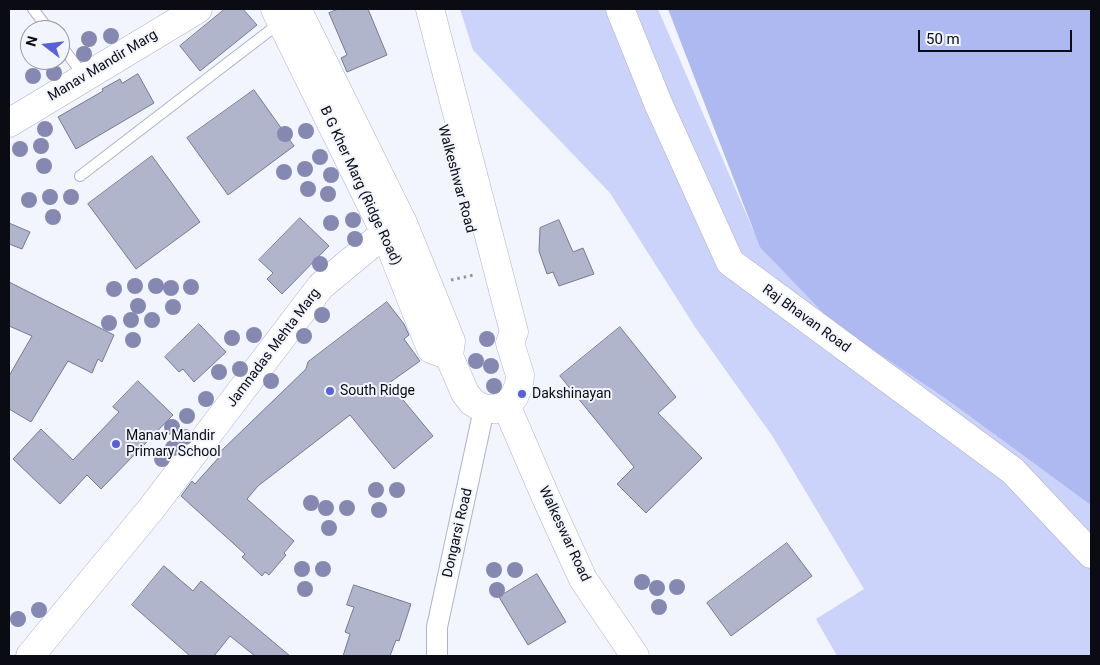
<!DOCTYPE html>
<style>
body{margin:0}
#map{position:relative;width:1100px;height:665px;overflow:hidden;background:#f2f4fe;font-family:Roboto,sans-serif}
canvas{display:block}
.frame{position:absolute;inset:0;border:10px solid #0a0b13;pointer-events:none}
.north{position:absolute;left:20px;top:20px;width:50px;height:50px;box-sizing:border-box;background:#f2f4fe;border:1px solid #9597a0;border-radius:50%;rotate:286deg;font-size:14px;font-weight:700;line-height:20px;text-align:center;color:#0a0b13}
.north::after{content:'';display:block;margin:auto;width:18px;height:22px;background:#5a60d7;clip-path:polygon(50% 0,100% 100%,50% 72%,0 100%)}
.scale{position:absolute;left:918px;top:30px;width:154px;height:22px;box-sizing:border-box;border:2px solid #0a0b13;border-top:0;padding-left:6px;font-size:15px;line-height:18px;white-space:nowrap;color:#0a0b13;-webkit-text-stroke:4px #f2f4fe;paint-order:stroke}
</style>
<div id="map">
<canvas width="1100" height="665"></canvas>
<div class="frame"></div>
<div class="north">N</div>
<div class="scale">50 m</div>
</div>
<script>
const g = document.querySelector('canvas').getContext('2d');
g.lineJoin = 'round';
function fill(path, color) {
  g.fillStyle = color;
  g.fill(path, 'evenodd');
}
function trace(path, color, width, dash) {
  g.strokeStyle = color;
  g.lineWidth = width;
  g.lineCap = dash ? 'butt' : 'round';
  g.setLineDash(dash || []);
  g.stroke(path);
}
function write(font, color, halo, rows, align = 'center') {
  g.font = font + ' Roboto,sans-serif';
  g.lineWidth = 4;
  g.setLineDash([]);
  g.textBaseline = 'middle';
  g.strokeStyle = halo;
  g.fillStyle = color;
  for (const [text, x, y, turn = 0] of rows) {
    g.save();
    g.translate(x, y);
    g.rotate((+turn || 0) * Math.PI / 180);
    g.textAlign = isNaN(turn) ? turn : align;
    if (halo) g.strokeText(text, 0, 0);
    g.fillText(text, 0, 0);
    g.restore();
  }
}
fill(new Path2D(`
 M460,9H658L754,232L1091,492V656H837L816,619L864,589L773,437L695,327L610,193L473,50Z`), '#cbd3fb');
fill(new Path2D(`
 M668,9H1091V505L945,398L833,323L760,247Z`), '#afb9f1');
const building = new Path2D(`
 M225,9H243L257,25L200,71L180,46Z
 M339,9H368L387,55L347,72L341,58L347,55L329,13Z
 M138,74L154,103L76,149L58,117L103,91L102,89L120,79L122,83Z
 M254,90L294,146L228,195L187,138Z
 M152,156L200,222L136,269L88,204Z
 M300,218L329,246L282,294L267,279L273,273L259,260Z
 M559,220L573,252L583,248L594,274L559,286L553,272L547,274L539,251L540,228Z
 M9,223L30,232L22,249L9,244Z
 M9,282L114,335L102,362L98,359L92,373L68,361L31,422L9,409V376L32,336L9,326Z
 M387,302L404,324L409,335L404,339L420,361L389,383L433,436L394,469L350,415L258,486L247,499L294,541L284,553L286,555L269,575L265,572L262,576L242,557L245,554L181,496L192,481L195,484L221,455L219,453L306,369L308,362Z
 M199,324L226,352L194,382L183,369L179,372L165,357Z
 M620,327L676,397L658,413L702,458L646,513L617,484L634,467L560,376Z
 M138,381L173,415L101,489L87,475L60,504L13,459L41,429L73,460L119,412L113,407Z
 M787,543L812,576L731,636L707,603Z
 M164,566L193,591L201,581L290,656H255L230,636L214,656H190L132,605Z
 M537,574L566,622L528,645L499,597Z
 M354,585L411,604L399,641L396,640L390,656H343L350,634L345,632L354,607L347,605Z`);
fill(building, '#b0b5cb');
trace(building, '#767a8f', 1);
const lane = new Path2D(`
 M33,9L49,30
 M60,44L84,76
 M80,176L281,22`);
const street = new Path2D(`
 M437,656V627L484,409`);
const secondary = new Path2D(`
 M275,9L385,233L431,349L449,356
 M297,9L403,223L451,341L449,356L465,393L472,402L484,409H495L506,405L514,397L519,385L520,375L510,343L514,332L430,9
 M620,9L658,103L730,262L1013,471L1091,554
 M9,123L198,9
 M506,405L547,500L583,579L635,656
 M30,656L151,509L321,286L385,233L403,223`);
trace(lane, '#afb3ca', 12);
trace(street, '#afb3ca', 22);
trace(secondary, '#afb3ca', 29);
trace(new Path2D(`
 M451,280L474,275`), '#93959e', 3, [2.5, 4]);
trace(lane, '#fff', 10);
trace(street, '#fff', 20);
trace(secondary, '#fff', 28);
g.fillStyle = '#8588b0';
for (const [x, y] of [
 [111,36],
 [89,39],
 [84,54],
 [54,73],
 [33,76],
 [45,129],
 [306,131],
 [285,134],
 [41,146],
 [20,149],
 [320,157],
 [44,166],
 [305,169],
 [284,172],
 [331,175],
 [308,189],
 [328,194],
 [50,197],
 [71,197],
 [29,200],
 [53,217],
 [353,220],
 [331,223],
 [355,239],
 [320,264],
 [135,286],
 [156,286],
 [191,287],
 [171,288],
 [114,289],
 [138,306],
 [173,307],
 [322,315],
 [131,320],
 [152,320],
 [109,323],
 [254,335],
 [304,336],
 [232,338],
 [487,339],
 [133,340],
 [476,361],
 [491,366],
 [240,369],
 [219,372],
 [271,381],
 [494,386],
 [206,399],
 [187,416],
 [172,427],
 [185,437],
 [173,448],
 [162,459],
 [376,490],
 [397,490],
 [311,503],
 [326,508],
 [347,508],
 [379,510],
 [329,528],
 [302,569],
 [323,569],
 [494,570],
 [515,570],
 [642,582],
 [677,587],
 [657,588],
 [305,589],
 [497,590],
 [659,607],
 [39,610],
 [18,619]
]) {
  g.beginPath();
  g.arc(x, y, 8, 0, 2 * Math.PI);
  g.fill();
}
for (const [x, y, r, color] of [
 [330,391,5,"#5a60d7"],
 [522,394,5,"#5a60d7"],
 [116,444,5,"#5a60d7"]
]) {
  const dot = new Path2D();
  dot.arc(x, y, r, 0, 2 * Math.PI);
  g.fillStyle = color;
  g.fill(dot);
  trace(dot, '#f2f4fe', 2);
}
write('14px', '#0a0b13', '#f2f4fe', [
 ["Manav Mandir Marg",103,66,-31],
 ["Walkeshwar Road",456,179,75],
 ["B G Kher Marg (Ridge Road)",360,186,65],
 ["Raj Bhavan Road",806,319,36],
 ["Jamnadas Mehta Marg",274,348,-53],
 ["Dongarsi Road",458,533,-77],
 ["Walkeswar Road",564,534,65]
]);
write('14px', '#0a0b13', '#f2f4fe', [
 ["South Ridge",340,391],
 ["Dakshinayan",532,394],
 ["Manav Mandir",126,436],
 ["Primary School",126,452]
], 'left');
</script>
